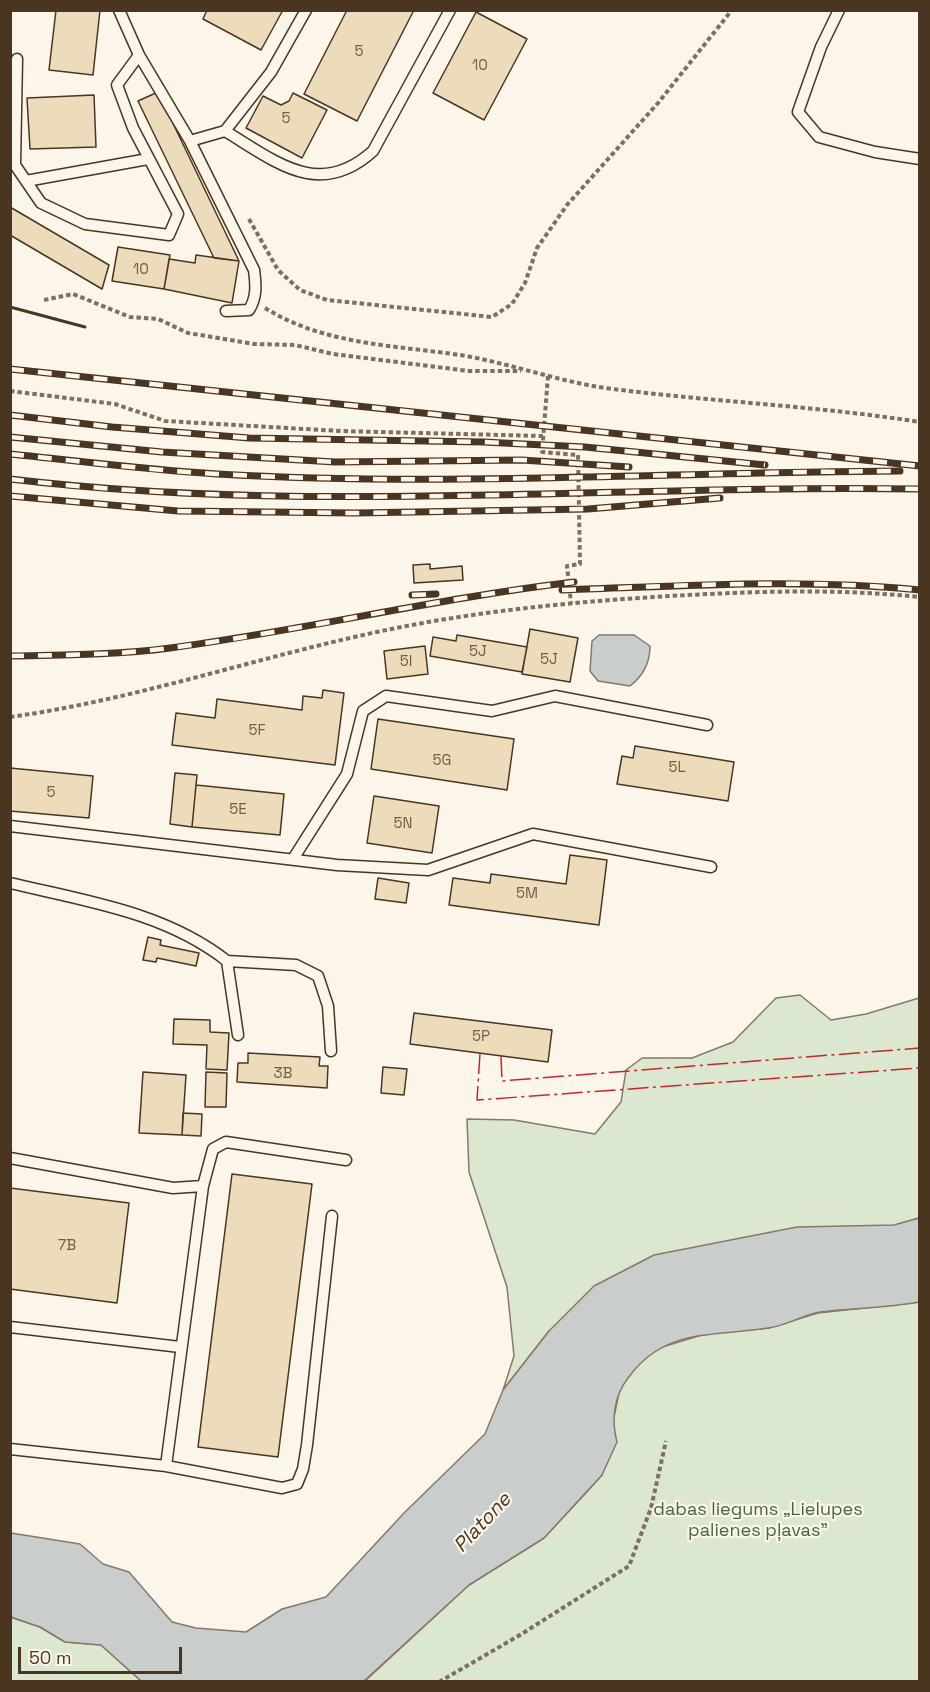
<!DOCTYPE html>
<meta charset="utf-8">
<style>
body{margin:0}
#map{position:relative;width:930px;height:1692px;overflow:hidden;background:#fbf6e9;font-family:"Space Grotesk",sans-serif}
canvas{display:block}
.frame{position:absolute;inset:0;border:12px solid #4a3520;pointer-events:none}
.scale{position:absolute;left:18px;top:1647px;width:164px;height:27px;box-sizing:border-box;border:3px solid #4a3520;border-top:0;padding-left:8px;font-size:18px;line-height:21px;white-space:nowrap;color:#4a3520;-webkit-text-stroke:4px #fbf6e9;paint-order:stroke}
</style>
<div id="map">
<canvas width="930" height="1692"></canvas>
<div class="frame"></div>
<div class="scale">50 m</div>
</div>
<script>
const g = document.querySelector('canvas').getContext('2d');
g.lineJoin = 'round';
function fill(path, color) {
  g.fillStyle = color;
  g.fill(path, 'evenodd');
}
function trace(path, color, width, dash) {
  g.strokeStyle = color;
  g.lineWidth = width;
  g.lineCap = dash ? 'butt' : 'round';
  g.setLineDash(dash || []);
  g.stroke(path);
}
function write(font, color, halo, rows, align = 'center') {
  g.font = font + ' "Space Grotesk",sans-serif';
  g.lineWidth = 4.5;
  g.setLineDash([]);
  g.textBaseline = 'middle';
  g.strokeStyle = halo;
  g.fillStyle = color;
  for (const [text, x, y, turn = 0] of rows) {
    g.save();
    g.translate(x, y);
    g.rotate((+turn || 0) * Math.PI / 180);
    g.textAlign = isNaN(turn) ? turn : align;
    if (halo) g.strokeText(text, 0, 0);
    g.fillText(text, 0, 0);
    g.restore();
  }
}
const green = new Path2D(`
 M800,995L831,1020L866,1014L919,998V1218L549,1331L503,1390L514,1356L507,1287L469,1172L467,1119L514,1120L595,1134L621,1102L626,1070L642,1058H692L733,1042L776,998Z
 M919,1302V1681L364,1682L469,1585L544,1538L584,1495L602,1475L620,1388L639,1363L659,1348L705,1334L769,1328L818,1313Z
 M10,1617L40,1627L65,1642L101,1645L141,1681H11Z`);
fill(green, '#dce7d0');
trace(green, '#887966', 1.5);
const water = new Path2D(`
 M599,635H634L650,646C650,662 643,676 630,686L598,681L590,671L592,641Z
 M919,1218V1302C887,1308 853,1308 820,1312C802,1315 786,1326 768,1328C713,1337 665,1327 628,1378C614,1396 611,1420 617,1442L602,1475L544,1538L469,1585L364,1681H141L101,1645L65,1642L40,1627L11,1617V1533L80,1544L103,1564L129,1572L172,1622L196,1628L246,1632L282,1609L326,1597L405,1512L485,1434L503,1390L549,1331L594,1286L654,1255L797,1227L894,1225Z`);
fill(water, '#c9cecd');
trace(water, '#887966', 1.5);
const building = new Path2D(`
 M56,10H100L93,75L49,70Z
 M207,10H283L261,50L203,19Z
 M347,10H414L357,121L304,94Z
 M476,12L527,39L484,120L433,93Z
 M158,92L239,261L214,258L138,101Z
 M293,93L327,110L302,158L246,128L263,96L281,105L289,101Z
 M94,95L96,147L30,149L27,98Z
 M10,207L109,265L102,289L10,235Z
 M118,247L170,255L164,289L112,281Z
 M196,255L239,261L232,303L164,289L169,259L195,263Z
 M430,564V569L462,566L463,580L414,583L413,565Z
 M530,629L578,638L570,682L522,674Z
 M457,635L527,647L522,672L430,656L433,637L456,641Z
 M425,646L428,674L387,679L384,651Z
 M323,690L344,693L335,765L172,745L176,713L215,718L217,699L302,710L303,696L322,698Z
 M378,719L514,739L507,790L371,769Z
 M635,746L734,762L728,801L617,784L622,756L633,758Z
 M10,768L93,776L89,818L10,811Z
 M175,773L197,775L192,827L170,824Z
 M196,785L284,794L280,835L192,827Z
 M374,796L439,806L432,853L367,843Z
 M570,855L607,860L599,925L449,905L453,878L490,883L491,874L566,884Z
 M378,878L409,883L406,903L375,899Z
 M148,937L161,940L160,945L199,953L196,966L157,958L156,962L143,960Z
 M414,1013L552,1030L548,1062L410,1044Z
 M174,1019L210,1020V1032L229,1033L227,1070L206,1069L207,1045L173,1044Z
 M248,1053L320,1057L319,1066H328L327,1088L237,1082L238,1063H248Z
 M383,1067L407,1069L404,1095L381,1093Z
 M143,1072L186,1075L182,1135L139,1133Z
 M206,1072L227,1073L226,1107H205Z
 M183,1113L202,1114L201,1136L182,1135Z
 M232,1174L312,1184L278,1457L198,1447Z
 M10,1188L129,1203L117,1303L10,1289Z`);
fill(building, '#ecdcbc');
trace(building, '#4a3520', 1.5);
const service = new Path2D(`
 M119,10L139,55L190,141L254,270C256,285 257,297 249,310L226,311
 M839,10L821,47L798,112L819,137L875,152L920,159
 M17,59L15,165L41,203L85,224L169,235L178,214L133,128L117,85L139,55
 M225,131L271,72L306,10
 M190,141L225,131C275,161 319,200 373,151L450,10
 M26,181L148,159
 M10,826L337,865L428,870L533,834L711,867
 M293,859L347,774L363,711L386,696L492,711L555,696L707,725
 M10,883C85,901 165,912 227,961L238,1035
 M227,961L296,965L318,976L328,1006L331,1051
 M10,1158L173,1188L203,1186L213,1149L226,1142L346,1160
 M10,1327L180,1347
 M10,1449L166,1466L282,1488L297,1484L303,1469L307,1445L332,1216
 M166,1466L203,1186`);
trace(service, '#4a3520', 13);
trace(new Path2D(`
 M249,219L278,270L300,290L327,300L492,317L512,304L525,283L537,248L567,205L658,103L732,10
 M44,300L73,294L130,317L158,319L188,333L254,344L295,345L333,354L469,371H521
 M265,308C326,346 398,345 466,356C516,365 563,383 613,389C715,402 818,406 920,422
 M548,376L542,452L578,455L580,564L567,566L571,603
 M10,391L115,404L165,421L340,431L543,436
 M10,717C147,698 277,650 412,625C503,608 596,600 688,595C766,591 842,589 920,597
 M439,1682L520,1635L629,1566L651,1508L666,1441`), '#7f6f5c', 4, [4.5, 3]);
trace(service, '#fbf6e9', 10);
const rail = new Path2D(`
 M10,369L920,466
 M10,415L112,427L249,438L483,442L585,447L765,465
 M10,437L162,452L335,462L522,460L629,467
 M10,454C79,461 148,470 217,474C445,487 673,472 900,471
 M10,479C312,515 617,484 920,489
 M10,496L178,511L356,513L588,509L720,498
 M562,590C681,586 800,578 920,590
 M412,595L436,594
 M10,656C63,655 117,655 170,648C305,630 438,598 574,582`);
trace(rail, '#4a3520', 7);
trace(rail, '#fbf6e9', 4.5, [14]);
trace(new Path2D(`
 M10,307L85,327`), '#4a3520', 3);
trace(new Path2D(`
 M480,1053L477,1100L920,1068
 M501,1056L502,1081L920,1048`), '#c62828', 1.5, [21, 4.5, 3, 4.5]);
write('15px', '#725f47', null, [
 ["5",359,52],
 ["10",480,66],
 ["5",286,119],
 ["10",141,270],
 ["5J",478,652],
 ["5J",549,660],
 ["5I",406,662],
 ["5F",257,731],
 ["5G",442,761],
 ["5L",677,768],
 ["5",51,793],
 ["5E",238,810],
 ["5N",403,824],
 ["5M",527,894],
 ["5P",481,1037],
 ["3B",283,1074],
 ["7B",67,1246]
]);
write('18px', '#436837', '#fbf6e9', [
 ["dabas liegums „Lielupes",758,1510],
 ["palienes pļavas”",758,1531]
]);
write('italic 20px', '#4a3520', '#fbf6e9', [
 ["Platone",483,1523,-47]
]);
</script>
